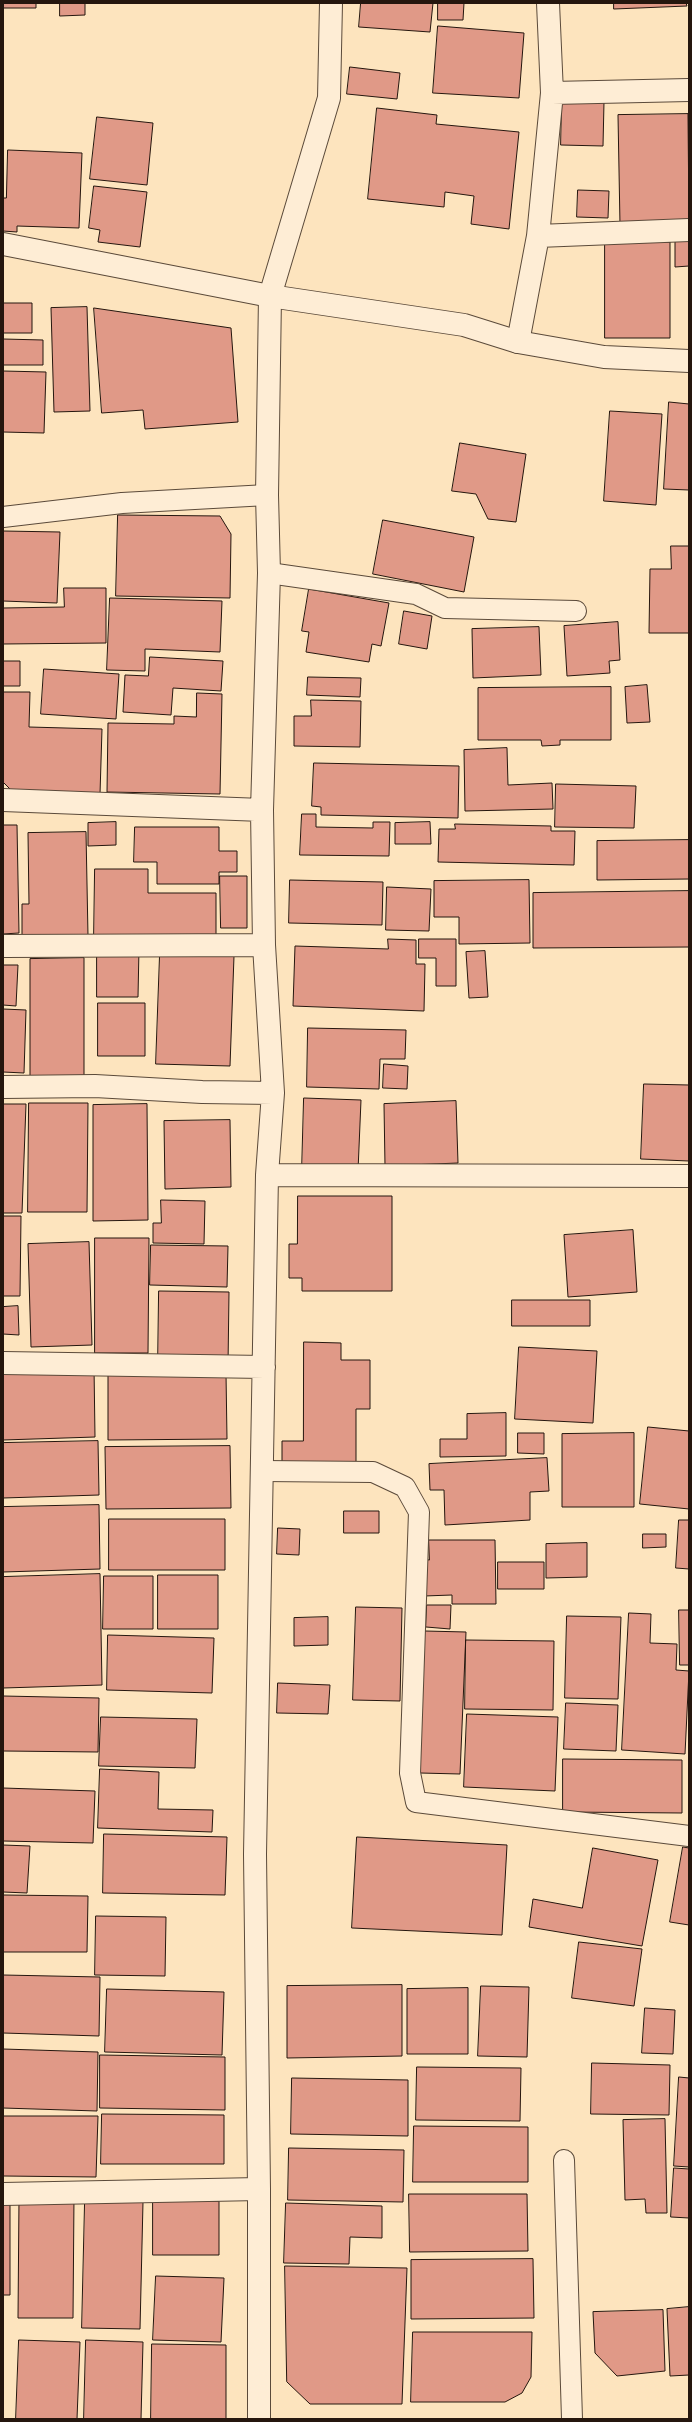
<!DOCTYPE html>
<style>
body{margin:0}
#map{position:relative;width:692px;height:2422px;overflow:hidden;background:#fde4be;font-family:"Libre Bodoni",serif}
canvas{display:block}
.frame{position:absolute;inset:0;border:4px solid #25160e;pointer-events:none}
</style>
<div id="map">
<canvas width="692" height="2422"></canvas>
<div class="frame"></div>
</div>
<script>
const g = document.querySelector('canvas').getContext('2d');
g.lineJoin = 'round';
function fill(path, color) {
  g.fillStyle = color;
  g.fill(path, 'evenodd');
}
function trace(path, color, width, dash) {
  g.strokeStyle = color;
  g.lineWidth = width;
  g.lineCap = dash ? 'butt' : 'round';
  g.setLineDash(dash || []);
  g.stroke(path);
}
const building = new Path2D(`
 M3,3H36V8H3Z
 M60,3H85V15L60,16Z
 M361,3H433L430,32L359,27Z
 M438,3H464L463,20H438Z
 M614,3H686L687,6L614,9Z
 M438,26L524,33L519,98L433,93Z
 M350,67L400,73L397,99L347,94Z
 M562,101L604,102L603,146L561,145Z
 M377,108L437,115L436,124L519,132L509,229L471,224L474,196L445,192L444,207L368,199Z
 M688,114L689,223L620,225L618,115Z
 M97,117L153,123L147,185L90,179Z
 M8,150L82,153L79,228L17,226V232L3,231V198H6Z
 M94,186L147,192L140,247L98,242L100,230L89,228Z
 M578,190L609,191L608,218L577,217Z
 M689,241V266L675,267V242Z
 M605,242H670V338H605Z
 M3,303H32V333H3Z
 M87,307L90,411L54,412L51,308Z
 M94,308L231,328L238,422L145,429L143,410L102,413Z
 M3,339L43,340V365H3Z
 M3,371L46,372L44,433L3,432Z
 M669,402L689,404V490L664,489Z
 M610,411L662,414L656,505L604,501Z
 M460,443L526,454L516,522L488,519L476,494L452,491Z
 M118,515L220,516L231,534L230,598L116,596Z
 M383,520L474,537L464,592L373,574Z
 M3,531L60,532L57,603L3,601Z
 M671,546H689V633H649L650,569H671Z
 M64,588H106V643L3,644V608L64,607Z
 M309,589L389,603L381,646L372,644L369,662L306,652L309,632L302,631Z
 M110,598L222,601L220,652L145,649V671L107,670Z
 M404,611L432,616L427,649L399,644Z
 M618,622L620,660L609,661L610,673L567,676L564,626Z
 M539,627L541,675L473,678L472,629Z
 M150,657L223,661L221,691L173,688L171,715L123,712L125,675L148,676Z
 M3,661H20V686H3Z
 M44,669L119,674L116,719L41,714Z
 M308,677L361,678L360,697L307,695Z
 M647,685L650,722L627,723L625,687Z
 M611,687V740H560V745L542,746L541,740H478V688Z
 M3,692H30L29,727L102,729L100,794L12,791L3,782Z
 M197,693L222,694L220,794L107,792L108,723L174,724V716L196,717Z
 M311,700L361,701L360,747L294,746V716H311Z
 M507,748L508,785L552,783L553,809L465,811L464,750Z
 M314,763L459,766L458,818L321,815V807L312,806Z
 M556,784L636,786L634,828L555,827Z
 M302,814H316V827L373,828V822H390L389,856L300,855Z
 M116,822V845L88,846V823Z
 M430,822L431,844H395V823Z
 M455,824L551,826V831H575L574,865L438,862L439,829H455Z
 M3,825H17L19,933L3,934Z
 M135,827H219V851H237V872H219V884H157V862H134Z
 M86,832L88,936L22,938V904H29L28,833Z
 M689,840V879L597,880V841Z
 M95,869H148V893H216V937H94Z
 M220,876H247V928H221Z
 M290,880L383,882L382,925L289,923Z
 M529,880L530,943L459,944V917H434V881Z
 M387,887L431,889L429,931L386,930Z
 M689,891V947L533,948V893Z
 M388,939L416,940V964H425L424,1011L293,1006L295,946L388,949Z
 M419,939H456V986H436V958H419Z
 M97,948H139L138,997H97Z
 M485,951L488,997L469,998L466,952Z
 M160,954L234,956L230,1066L156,1064Z
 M84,958V1076H30V959Z
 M3,965H18L16,1006L3,1005Z
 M98,1003H145V1056H98Z
 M3,1009L26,1010L24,1073L3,1072Z
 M308,1028L406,1030L405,1059H380L379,1089L307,1087Z
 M384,1064L408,1066L407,1089L383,1088Z
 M644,1084L689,1085V1161L641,1159Z
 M304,1098L361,1100L358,1171L302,1170Z
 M456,1101L458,1163L385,1166L384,1104Z
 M29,1103H88L87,1212H28Z
 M3,1104H26L22,1213H3Z
 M147,1104L148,1220L93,1221V1105Z
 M230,1120L231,1187L165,1189L164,1121Z
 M298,1196H392V1291H302V1278H289V1244H297Z
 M161,1200L205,1201L204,1244L153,1243V1223H161Z
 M3,1216H21L20,1296H3Z
 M633,1230L637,1292L568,1297L564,1235Z
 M95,1238H149L148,1353H95Z
 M89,1242L92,1345L31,1347L28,1244Z
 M151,1245L228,1246L227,1287L150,1285Z
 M159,1291L229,1292L228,1366L158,1365Z
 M512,1300H590V1326H512Z
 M18,1306L19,1335L3,1334V1307Z
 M304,1342L341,1343V1360H370V1409H356V1463H282V1441H303Z
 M519,1347L597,1351L593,1423L515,1419Z
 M94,1366L95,1437L3,1440V1369Z
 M226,1373L227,1439L108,1440V1374Z
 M506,1413V1456L440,1457V1439H467V1414Z
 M648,1427L689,1431V1509L640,1504Z
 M518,1433H544V1454L518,1453Z
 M634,1433V1507H562V1434Z
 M98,1441L99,1495L3,1498V1443Z
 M230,1446L231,1508L106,1509L105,1447Z
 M547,1458L549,1491L530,1492V1520L445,1525L444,1490H430L429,1464Z
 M99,1505L100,1569L3,1572V1507Z
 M344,1511H379V1533H344Z
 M109,1519H225V1570H109Z
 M679,1520H689V1569L676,1568Z
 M278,1528L300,1529L299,1555L277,1554Z
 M643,1534H666V1547L643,1548Z
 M429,1540H495L496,1604H452V1595L424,1596V1559L429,1560Z
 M587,1543V1577L546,1578V1544Z
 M498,1562H544V1589H498Z
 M100,1574L102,1685L3,1688V1577Z
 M158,1575H218V1629H158Z
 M104,1576H153V1629H103Z
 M427,1605H451L450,1629L426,1627Z
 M356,1607L402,1608L400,1701L353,1700Z
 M679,1610H689V1665H680Z
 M629,1613L651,1614L650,1643L677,1644L676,1670L689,1671L685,1754L622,1750Z
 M567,1616L621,1617L618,1699L565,1698Z
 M328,1617V1645L294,1646V1618Z
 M425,1631L466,1632L460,1774L420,1773Z
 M108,1635L214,1638L212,1693L107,1690Z
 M466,1640L554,1641L553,1710L465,1709Z
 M278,1683L330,1685L328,1714L277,1713Z
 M3,1696L99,1698L98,1752L3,1751Z
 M566,1703L618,1705L616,1751L564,1749Z
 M467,1714L558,1717L555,1791L464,1787Z
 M101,1717L197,1719L195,1768L99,1766Z
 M563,1759L682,1760V1813L563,1812Z
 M100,1769L159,1772L158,1809L213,1810L212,1832L98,1828Z
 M3,1788L95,1791L93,1843L3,1841Z
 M104,1834L227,1837L225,1895L103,1893Z
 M357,1837L507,1845L502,1935L352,1928Z
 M3,1845L30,1846L27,1893L3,1892Z
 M683,1847L689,1848V1925L670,1922Z
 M593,1848L658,1860L642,1946L529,1927L533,1899L582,1908Z
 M3,1895L88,1896L87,1952H3Z
 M96,1916L166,1917L165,1976L95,1975Z
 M579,1942L642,1949L634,2006L572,1998Z
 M3,1975L100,1977L99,2036L3,2033Z
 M402,1985V2056L287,2058V1986Z
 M481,1986L529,1987L527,2057L478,2056Z
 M468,1988V2054H407V1989Z
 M107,1989L224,1992L222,2055L105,2052Z
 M645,2008L675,2010L673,2054L642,2053Z
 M3,2049L98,2052L97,2111L3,2108Z
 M100,2055L225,2057V2110L100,2108Z
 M592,2063L670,2065L669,2115L591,2114Z
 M417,2067L521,2068L520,2121L416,2120Z
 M679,2077L689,2078V2167L674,2166Z
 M292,2078L408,2080V2136L291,2134Z
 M102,2114L224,2115V2164H101Z
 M3,2116H98L96,2177L3,2176Z
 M665,2119L667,2213H646L645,2199L625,2200L623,2120Z
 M414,2126L528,2127V2182H413Z
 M289,2148L404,2150L403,2202L288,2200Z
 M674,2168L689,2169V2218L671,2217Z
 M409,2194H527L528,2251L410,2252Z
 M74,2197L73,2318H18L19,2198Z
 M85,2201L143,2202L140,2329L82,2328Z
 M153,2201H219V2255H153Z
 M3,2203H10V2295H3Z
 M286,2203L382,2206V2238L350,2237L349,2264L284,2263Z
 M533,2259L534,2318L411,2319V2260Z
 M285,2266L407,2268L402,2404H310L287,2382Z
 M156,2276L224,2278L221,2342L153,2340Z
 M689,2307V2375L670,2376L667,2309Z
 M663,2310L665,2371L617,2376L595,2353L593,2312Z
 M413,2332H532L531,2377L522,2393L505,2402H411Z
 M19,2340L80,2342L77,2419H16Z
 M86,2340L143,2342L141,2419H84Z
 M152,2344L226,2345V2419H151Z`);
fill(building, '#e09987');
trace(building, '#25160e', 1);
const service = new Path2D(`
 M3,517L122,503L267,495
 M269,573L416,594L445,608L576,611
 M263,1471L373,1472L405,1487L419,1512L410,1773L416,1802L689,1836
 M564,2160L572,2419`);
const minor = new Path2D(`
 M552,93L689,90
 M538,236L689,230
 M518,342L538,236L552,93L548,3
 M3,800L262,810
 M3,946L264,945
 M3,1087L95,1086L202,1092L273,1093
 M267,1175L689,1176
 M3,1363L264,1367
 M3,2194L259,2189
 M259,2419V2189L255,1854L267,1175L273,1093L264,945L262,810L269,573L267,495L270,296L329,98L331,3`);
const tertiary = new Path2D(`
 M3,244L270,296L464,325L518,342L604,357L689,361`);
trace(service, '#5b4a3a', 22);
trace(minor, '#5b4a3a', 24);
trace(tertiary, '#5b4a3a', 24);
trace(service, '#feedd5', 20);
trace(minor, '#feedd5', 22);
trace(tertiary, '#feedd5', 22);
</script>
